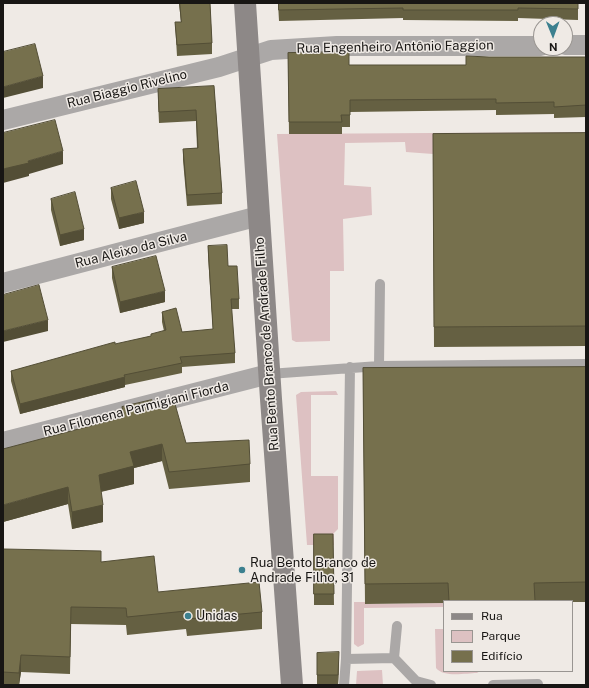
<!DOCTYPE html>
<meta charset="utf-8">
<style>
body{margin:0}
#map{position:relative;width:589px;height:688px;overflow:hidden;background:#efeae5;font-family:"Public Sans",sans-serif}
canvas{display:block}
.frame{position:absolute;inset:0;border:4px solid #181614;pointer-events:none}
.legend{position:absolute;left:443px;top:600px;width:130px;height:72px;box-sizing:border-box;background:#efeae5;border:1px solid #999591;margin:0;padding:5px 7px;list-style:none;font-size:12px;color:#181614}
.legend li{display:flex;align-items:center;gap:8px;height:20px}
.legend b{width:20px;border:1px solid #999591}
.north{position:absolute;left:533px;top:16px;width:40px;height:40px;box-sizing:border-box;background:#efeae5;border:1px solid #999591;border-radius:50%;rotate:179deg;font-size:11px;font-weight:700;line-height:16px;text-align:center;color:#181614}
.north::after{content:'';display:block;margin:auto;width:14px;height:18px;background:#3c808f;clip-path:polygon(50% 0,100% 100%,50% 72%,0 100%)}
</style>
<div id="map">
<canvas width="589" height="688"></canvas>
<div class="frame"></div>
<ul class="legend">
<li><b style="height:5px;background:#8d8887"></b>Rua</li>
<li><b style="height:11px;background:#ddc1c2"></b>Parque</li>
<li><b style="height:11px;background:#76704d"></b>Edifício</li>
</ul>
<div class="north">N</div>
</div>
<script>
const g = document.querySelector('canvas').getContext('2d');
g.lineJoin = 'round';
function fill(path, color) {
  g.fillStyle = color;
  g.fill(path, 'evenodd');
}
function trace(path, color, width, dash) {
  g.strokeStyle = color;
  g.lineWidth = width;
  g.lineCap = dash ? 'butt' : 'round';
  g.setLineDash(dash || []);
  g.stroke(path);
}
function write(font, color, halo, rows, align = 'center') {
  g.font = font + ' "Public Sans",sans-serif';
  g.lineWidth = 3;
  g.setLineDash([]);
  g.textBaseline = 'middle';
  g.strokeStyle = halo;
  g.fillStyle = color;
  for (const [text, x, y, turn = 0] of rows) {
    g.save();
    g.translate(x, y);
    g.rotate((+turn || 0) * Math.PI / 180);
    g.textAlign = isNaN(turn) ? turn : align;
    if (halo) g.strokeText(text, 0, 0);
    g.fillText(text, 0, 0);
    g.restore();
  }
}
fill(new Path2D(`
 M586,132V153L433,154L406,152L405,142L345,143L344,185L371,187L372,215L343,219L344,271H330V341L296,342L292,340L277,134Z
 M336,391L338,395H311V476H338V529L334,533V545H307L296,395L301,392Z
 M354,602H365V604L444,603V607L364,608V644L358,647L354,644Z
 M435,629H444V671H480L477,673C466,673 444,678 436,668Z
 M382,670L383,685H356L357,671Z`), '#ddc1c2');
trace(new Path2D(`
 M379,366L380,284
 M350,367L346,659L394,658L416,681L431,685
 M269,374L379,366L586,364
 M394,658L397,626
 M344,685L346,659
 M493,685L538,684`), '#aba8a7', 10);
trace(new Path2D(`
 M565,45H586
 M3,120L219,67L271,50L337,46H541
 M3,283L259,216
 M3,442L269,374`), '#aba8a7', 20);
trace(new Path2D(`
 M245,3L271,399L292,685`), '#8d8887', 22);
fill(new Path2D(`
 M179,3H210L212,43V54L177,56L175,22H181Z
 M278,3H578V20L518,18V21L403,20V18L279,21Z
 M288,53L349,65H466L489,57H586V117L554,118V114L496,115V110L350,112V127H342V134H289Z
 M214,86L222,193V204L187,206L183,160V149L197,148L196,121L159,123L158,100V89Z
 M586,133V346L434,347L433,134Z
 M111,188L144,223L119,229L111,199Z
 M51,199L84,240L60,246L51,210Z
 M208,246L228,266L239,299V309H231L235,353V363L182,367V373L125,385V387L20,414L11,381V371L151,336L164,331L162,322V312L182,332L213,330L208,256Z
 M112,267L165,302L120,313L112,278Z
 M586,367V602H572V601H444V603L365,604L363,368Z
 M122,407L154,409L186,443L250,464V482L169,489L162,461L134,468V484L101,492L103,522L72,529L68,504L3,522L122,418Z
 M314,534H333L334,605H314Z
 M3,549L101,562L158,592L262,612V629L187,636L186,629L127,635L126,625L71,624L70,674L21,672L19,685H3Z
 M317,653L339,663L338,685H317Z`), '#656042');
fill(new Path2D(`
 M43,76V88L3,98V87Z
 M63,151V164L29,174V176L3,183V169L28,161Z
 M144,212V223L119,229V218Z
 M84,229V240L60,246V235Z
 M165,291V302L120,313V302Z
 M48,320V331L3,342V331Z
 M125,377V387L20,414V404Z
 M162,444V461L134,468V484L99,492V475L130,452Z
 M68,487V504L3,522V505Z
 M103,505V522L72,529V512Z
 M339,652V663L338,685V675Z
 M21,655V672L19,685V673Z`), '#534e36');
const building = new Path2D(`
 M180,3H210L212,43L177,45L175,22H181Z
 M279,3H578V9L518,8V10H403V8L279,10Z
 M35,44L43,76L3,87V52Z
 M349,52V65H466V56L489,57H586V105L554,107V102L496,103V99L350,100V115H341L342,122H289L288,53Z
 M214,86L222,193L187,195L183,149L198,148L196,110L159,112L158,89Z
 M55,120L63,151L28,161L29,163L3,169V133Z
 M586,133V326L434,327L433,134Z
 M136,181L144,212L119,218L111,188Z
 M75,192L84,229L60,235L51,199Z
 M227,245L228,266H237L239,299H231L235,353L180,357L182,363L124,375L125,377L20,404L11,371L115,342V344L151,336V334L166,330L162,312L176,308L182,332L213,329L208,246Z
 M156,256L165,291L120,302L112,267Z
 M39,285L48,320L3,331V295Z
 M586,367V582L534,583L535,601H449L448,583L365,584L363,368Z
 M152,400L154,409L175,404L186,443L249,440L250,464L169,472L162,444L130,452L134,466L99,475L103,505L72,512L68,487L3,505V449L124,417L122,407Z
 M314,534H333L334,594H314Z
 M3,549L101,551V562L154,556L158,592L259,582L262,612L187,619L186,611L127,617L126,608L71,607L70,657L21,655L19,673L3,672Z
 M339,652L338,675H317V653Z`);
fill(building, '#76704d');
trace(building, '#534e36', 1);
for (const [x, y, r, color] of [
 [242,570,4,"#3c808f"],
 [188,616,4,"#3c808f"]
]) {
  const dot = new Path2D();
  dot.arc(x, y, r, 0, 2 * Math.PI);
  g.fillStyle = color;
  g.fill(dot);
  trace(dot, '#efeae5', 1.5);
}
write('13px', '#181614', '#efeae5', [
 ["Rua Engenheiro Antônio Faggion",395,47,-1],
 ["Rua Biaggio Rivelino",127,89,-14],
 ["Rua Aleixo da Silva",131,250,-14],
 ["Rua Bento Branco de Andrade Filho",267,344,-94],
 ["Rua Filomena Parmigiani Fiorda",136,409,-14]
]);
write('13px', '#181614', '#efeae5', [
 ["Rua Bento Branco de",250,563],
 ["Andrade Filho, 31",250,578],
 ["Unidas",196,616]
], 'left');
</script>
